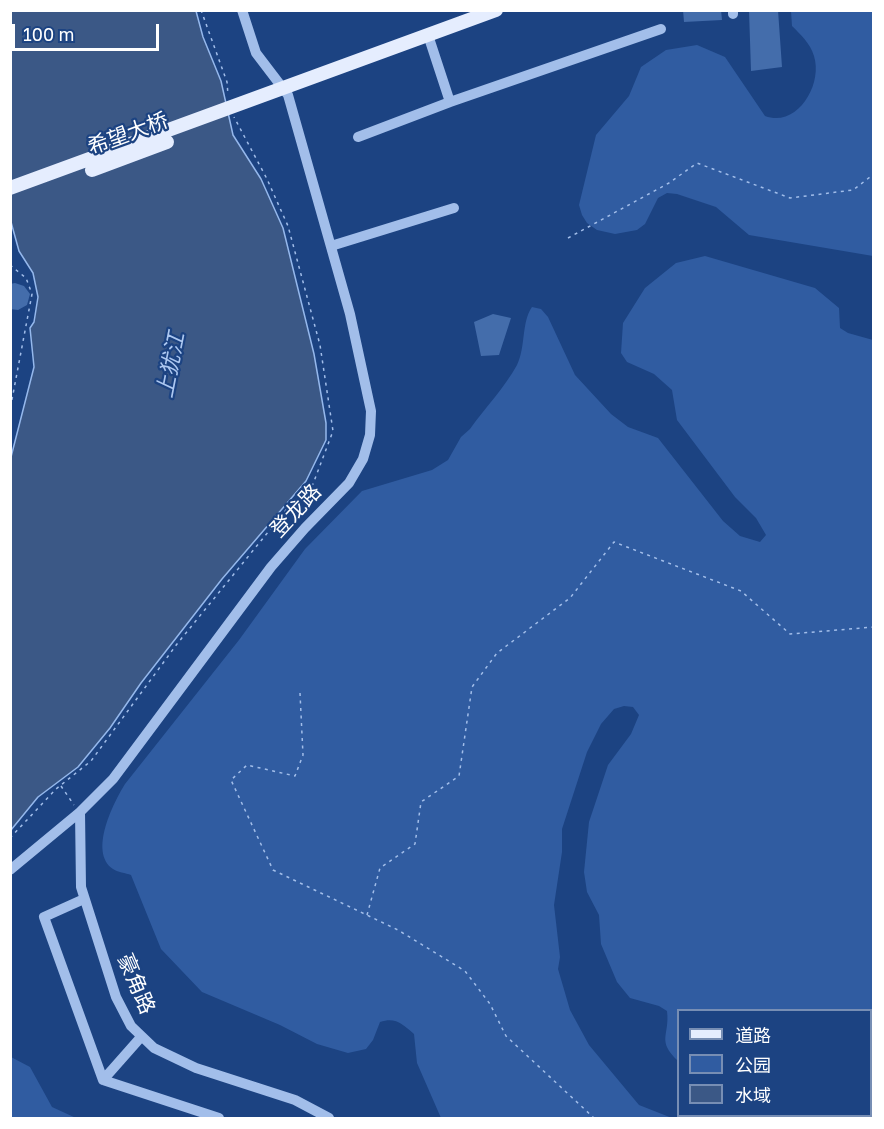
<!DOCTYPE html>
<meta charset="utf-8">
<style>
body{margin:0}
#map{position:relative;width:884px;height:1129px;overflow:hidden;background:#1c4382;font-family:"Golos Text","Noto Sans SC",sans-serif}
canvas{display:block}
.frame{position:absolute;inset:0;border:12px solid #fff;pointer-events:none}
.legend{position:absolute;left:677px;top:1009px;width:195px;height:108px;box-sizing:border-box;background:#1c4382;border:2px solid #778eb4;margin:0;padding:8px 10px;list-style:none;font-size:18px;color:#fff}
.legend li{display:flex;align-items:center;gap:12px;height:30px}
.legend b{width:30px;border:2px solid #778eb4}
.scale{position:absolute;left:12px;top:24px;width:147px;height:27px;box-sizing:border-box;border:3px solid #fff;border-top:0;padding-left:8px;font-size:18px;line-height:21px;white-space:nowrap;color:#fff;-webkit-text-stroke:4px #1c4382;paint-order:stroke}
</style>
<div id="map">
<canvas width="884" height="1129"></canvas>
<div class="frame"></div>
<ul class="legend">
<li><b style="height:8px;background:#e5edfe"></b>道路</li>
<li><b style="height:16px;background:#305ca1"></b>公园</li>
<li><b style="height:16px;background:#3b5886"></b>水域</li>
</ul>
<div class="scale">100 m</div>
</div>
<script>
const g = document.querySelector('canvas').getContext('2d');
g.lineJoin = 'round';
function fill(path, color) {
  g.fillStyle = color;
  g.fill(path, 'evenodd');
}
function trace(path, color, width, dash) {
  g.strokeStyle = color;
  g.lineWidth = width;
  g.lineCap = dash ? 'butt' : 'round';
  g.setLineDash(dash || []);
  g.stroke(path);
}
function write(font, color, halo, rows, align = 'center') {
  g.font = font + ' "Golos Text","Noto Sans SC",sans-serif';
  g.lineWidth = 4.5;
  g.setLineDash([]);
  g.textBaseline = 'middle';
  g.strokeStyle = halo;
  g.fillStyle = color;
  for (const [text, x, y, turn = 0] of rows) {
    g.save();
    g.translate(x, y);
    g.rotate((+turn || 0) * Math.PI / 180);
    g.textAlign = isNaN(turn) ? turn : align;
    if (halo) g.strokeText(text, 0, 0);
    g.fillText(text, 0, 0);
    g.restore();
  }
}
fill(new Path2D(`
 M791,11H873V256L749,235L716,207L677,194L667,193L658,198L645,224L637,230L615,234L597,230L587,223L582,215L579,205L596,135L629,96L641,67L666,50L697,45L725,57L765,116C797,128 823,85 814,56C810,43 801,35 792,26Z
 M705,256L815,288L839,308L840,328L848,333L873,340V1118H790L787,1116H870V1010H678V1061C656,1040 670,1036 667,1011L659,1006L630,998L617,982L601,944L599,915L587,892L584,872L589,822L608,765L631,734L639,715L633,707L624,706L614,709L601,724L587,752L562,829V852L554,905L560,957L558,969L570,1010L589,1045L639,1105L672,1118H441L417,1063L414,1034C402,1024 396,1017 380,1022L373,1040L366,1049L348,1053L317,1044L280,1025L202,992L161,949L131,875C126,873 117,872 113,869C88,852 114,802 125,784L239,640L305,549L362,491L432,470L448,460L461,437L470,429C485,408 505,387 517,365C526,347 521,323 532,307L541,309L548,317L575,375L611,414L628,427L658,438L723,521L740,536L760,542L766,535L756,518L735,497L677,420L672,390L654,374L627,362L621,353L623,323L645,288L676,263Z
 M11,1057L30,1067L52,1107L76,1118H11Z`), '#305ca1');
const water = new Path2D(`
 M11,11H196L203,37L221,81L233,135L261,179L283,228L314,354L326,423V440L306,481L222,579L141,683L110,728L78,767L38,797L11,830V457L34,367L30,328L34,322L38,297L33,273L19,251L11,222Z`);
fill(water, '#3b5886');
trace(water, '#95b8ec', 1.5);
fill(new Path2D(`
 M683,10H721L722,20L684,22Z
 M749,10H778L782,67L751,71Z
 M15,283L24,286L30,294L27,305L18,310L10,309V284Z
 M493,314L511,318L499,355L481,356L474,322Z`), '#446dab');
trace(new Path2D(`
 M201,10L227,82L228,95
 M568,238L669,183L697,163L790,198L853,190L874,174
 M10,265L26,278L32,294L10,410
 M300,693L303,755L295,776L247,765L231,780L273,870L398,930L465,971L490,1004L506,1036L594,1118
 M61,786L74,805
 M10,838L56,789L91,761L177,644L286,510L313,484L333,431L320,345L288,226L267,179L234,117
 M367,915L380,868L415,844L421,802L459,776L472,687L497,653L570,598L614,542L741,591L790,634L874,627`), '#a2beea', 1.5, [3, 4.5]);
trace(new Path2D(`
 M733,10V14
 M428,35L450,102L661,29
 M358,137L450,102
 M331,246L454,208
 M80,812L81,887L116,997L131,1026L154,1048L196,1068L295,1100L329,1118
 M10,870L80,812L113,779L271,567L305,528L349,483L363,459L370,435L371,411L350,314L288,95L256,53L242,10
 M84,899L44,917L103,1080
 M103,1080L219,1118
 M103,1080L141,1037`), '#a2beea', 10);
trace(new Path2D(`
 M92,170L167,142
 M10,188L496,10`), '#e5edfe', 14);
write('21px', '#fff', '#1c4382', [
 ["希望大桥",128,134,-20],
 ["登龙路",296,511,-47],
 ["豪角路",136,984,67]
]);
write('italic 22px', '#adc8f1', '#1c4382', [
 ["上犹江",171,365,-79]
]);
</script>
